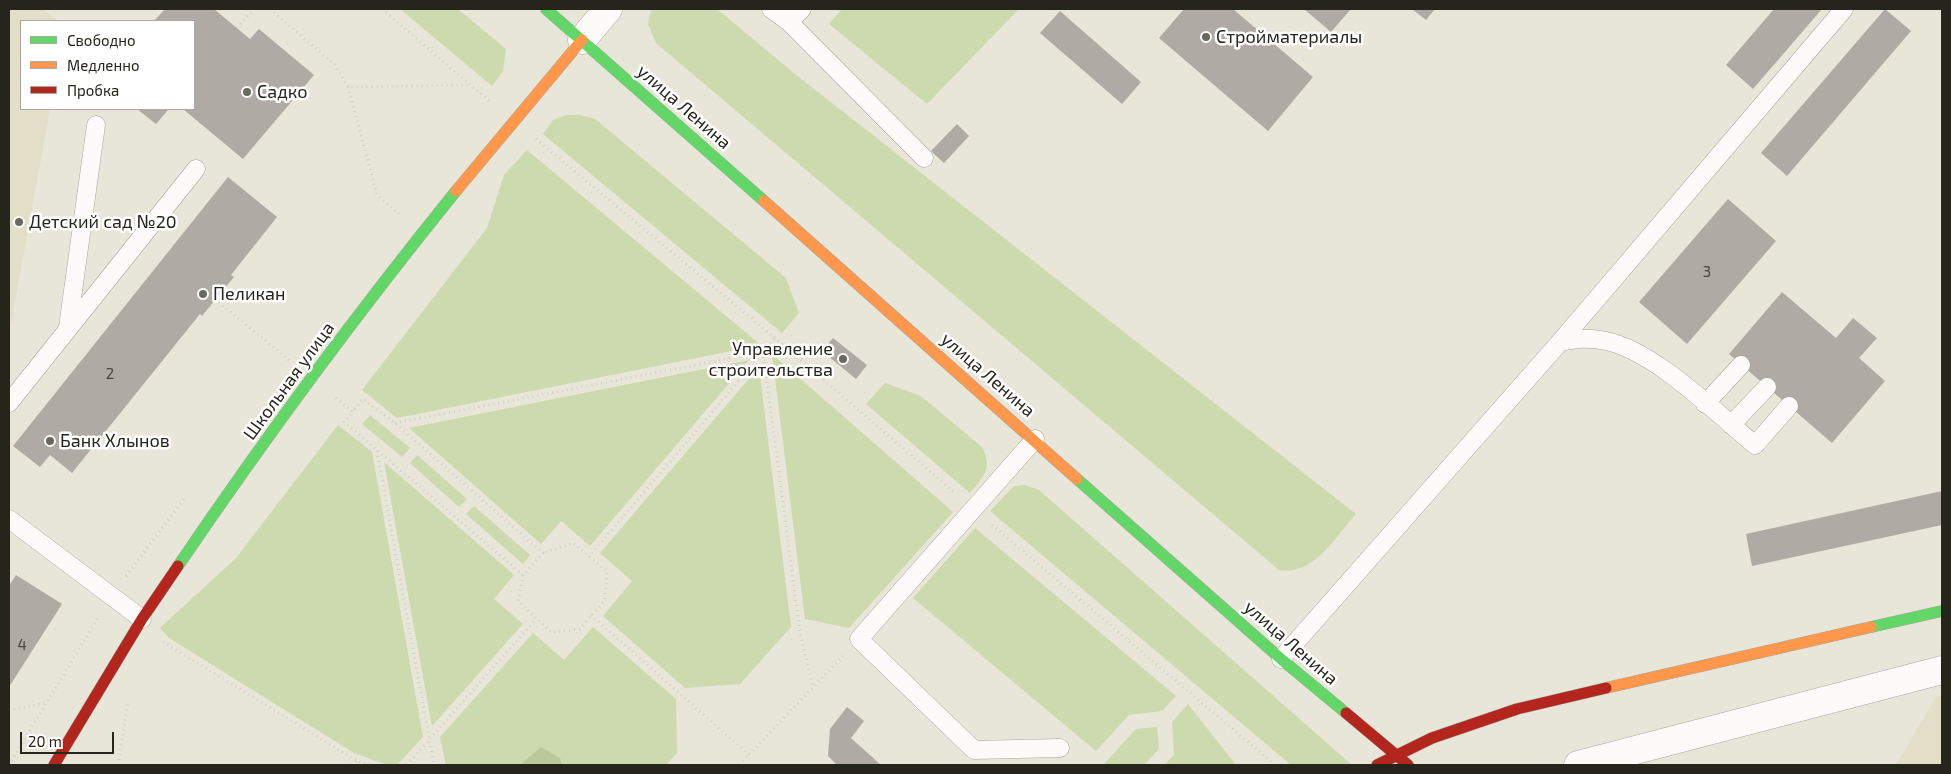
<!DOCTYPE html>
<meta charset="utf-8">
<style>
body{margin:0}
#map{position:relative;width:1951px;height:774px;overflow:hidden;background:#e8e6d8;font-family:"Exo 2",sans-serif}
canvas{display:block}
.frame{position:absolute;inset:0;border:10px solid #26251c;pointer-events:none}
.legend{position:absolute;left:20px;top:20px;width:175px;height:90px;box-sizing:border-box;background:#fff;border:1px solid #a8a8a4;margin:0;padding:6px 9px;list-style:none;font-size:15px;color:#26251c}
.legend li{display:flex;align-items:center;gap:10px;height:25px}
.legend b{width:25px;border:1px solid #a8a8a4}
.scale{position:absolute;left:20px;top:732px;width:94px;height:22px;box-sizing:border-box;border:2px solid #26251c;border-top:0;padding-left:6px;font-size:15px;line-height:18px;white-space:nowrap;color:#26251c;-webkit-text-stroke:4px #fff;paint-order:stroke}
</style>
<div id="map">
<canvas width="1951" height="774"></canvas>
<div class="frame"></div>
<ul class="legend">
<li><b style="height:6px;background:#63d668"></b>Свободно</li>
<li><b style="height:6px;background:#ff974d"></b>Медленно</li>
<li><b style="height:6px;background:#b3261e"></b>Пробка</li>
</ul>
<div class="scale">20 m</div>
</div>
<script>
const g = document.querySelector('canvas').getContext('2d');
g.lineJoin = 'round';
function fill(path, color) {
  g.fillStyle = color;
  g.fill(path, 'evenodd');
}
function trace(path, color, width, dash) {
  g.strokeStyle = color;
  g.lineWidth = width;
  g.lineCap = dash ? 'butt' : 'round';
  g.setLineDash(dash || []);
  g.stroke(path);
}
function write(font, color, halo, rows, align = 'center') {
  g.font = font + ' "Exo 2",sans-serif';
  g.lineWidth = 5;
  g.setLineDash([]);
  g.textBaseline = 'middle';
  g.strokeStyle = halo;
  g.fillStyle = color;
  for (const [text, x, y, turn = 0] of rows) {
    g.save();
    g.translate(x, y);
    g.rotate((+turn || 0) * Math.PI / 180);
    g.textAlign = isNaN(turn) ? turn : align;
    if (halo) g.strokeText(text, 0, 0);
    g.fillText(text, 0, 0);
    g.restore();
  }
}
fill(new Path2D(`
 M9,9H42L58,21H21V109H50L9,335Z
 M1942,695V765H1896L1936,697Z`), '#e2dec8');
fill(new Path2D(`
 M400,9H458L506,49L503,71L492,86Z
 M651,9H717L795,74L1356,514C1335,537 1314,576 1279,570L656,43L648,24Z
 M842,9H1019L927,104L829,24Z
 M566,115H580L595,119L786,278L799,313L782,333L543,134L553,120Z
 M527,150L761,345L397,418L362,390L487,228L504,175Z
 M772,354L953,512L849,628L805,619Z
 M749,360L590,546L561,521L541,544L409,428Z
 M759,367L791,627L740,684L685,688L603,616L632,581L600,553Z
 M885,383L921,396L982,447C993,468 984,476 970,493L866,404Z
 M370,415L410,448L402,457L362,424Z
 M338,425L372,452L423,737L397,765H387L354,753L169,638L160,628L236,558Z
 M417,455L467,499L459,507L410,463Z
 M384,462L514,575L494,599L523,624L432,726Z
 M1025,485L1039,490L1352,765H1291L990,511L1014,486Z
 M474,506L530,555L523,564L466,514Z
 M975,528L1176,696L1162,711L1129,715L1096,751L913,598Z
 M593,627L676,699L677,753L666,765H446L440,737L533,633L564,660Z
 M1188,704L1236,765H1164L1174,755L1172,722Z
 M1157,727L1159,749L1144,765H1103L1136,729Z`), '#ccdaad');
fill(new Path2D(`
 M541,747L560,758L562,765H520Z`), '#bbc99a');
fill(new Path2D(`
 M165,9H214L250,39L259,29L314,75L243,159L183,109H194V21H154Z
 M1184,9H1233L1313,77L1268,131L1159,38Z
 M1304,9H1351L1331,32Z
 M1412,9H1435L1426,20Z
 M1774,9H1822L1753,89L1726,65Z
 M1885,9L1911,31L1787,176L1761,153Z
 M1060,11L1141,82L1122,104L1040,33Z
 M137,109H169L156,124Z
 M957,124L969,136L944,163L931,151Z
 M228,177L277,217L231,275L234,277L202,316L200,314L72,473L50,455L40,467L13,446Z
 M1728,199L1776,241L1687,344L1639,302Z
 M1782,292L1836,338L1853,318L1877,338L1859,358L1885,381L1832,443L1729,354Z
 M833,338L867,365L856,379L822,351Z
 M1942,491V525L1752,566L1746,534Z
 M16,575L62,604L9,687V586Z
 M847,707L864,721L851,738L881,765H837L828,756L830,729Z`), '#afaaa3');
const lane = new Path2D(`
 M771,9L789,22L924,158
 M789,22L802,9
 M68,327L96,125
 M1560,342C1576,339 1590,337 1606,341C1655,351 1716,413 1755,445L1789,406
 M9,403L196,169
 M1705,404L1741,365
 M1731,425L1767,387
 M1035,439L859,639L974,750L1060,748
 M9,519L142,619
 M1281,659L1560,342L1844,9`);
const street = new Path2D(`
 M582,40L608,9
 M1578,765L1942,670`);
const fast = new Path2D(`
 M546,9L764,201
 M1077,479L1281,659L1346,713
 M178,566C265,438 358,312 456,191
 M1871,627L1942,611`);
const slow = new Path2D(`
 M456,191L582,40
 M764,201L1077,479
 M1606,688L1871,627`);
const jam = new Path2D(`
 M1346,713L1408,765
 M54,765L142,619L178,566
 M1377,765L1432,738L1517,709L1606,688`);
trace(lane, '#a9a79d', 19);
trace(street, '#a9a79d', 29);
trace(fast, '#a9a79d', 12);
trace(slow, '#a9a79d', 12);
trace(jam, '#a9a79d', 12);
trace(new Path2D(`
 M270,9L335,65L348,87L470,85
 M382,9L489,101
 M237,28L254,9
 M348,87L377,195L399,214
 M536,139L775,338L955,493
 M215,299L290,361
 M336,398L353,412L344,422L523,575L543,553L395,423L363,399L353,412
 M395,423L763,352L800,632L813,687
 M377,451L434,765
 M992,525L1275,765
 M589,557L775,338
 M523,575L518,601L551,632L580,629L605,600L607,571L573,543L543,553
 M126,576L184,499
 M591,615L749,755
 M163,642L357,761L369,765
 M9,710L46,703
 M9,765L99,616
 M118,765L128,702
 M352,765L357,761
 M407,765L536,619
 M739,765L843,656`), '#d0cfcb', 3, [1, 4]);
trace(lane, '#fcfbf9', 18);
trace(street, '#fcfbf9', 28);
trace(fast, '#63d668', 11);
trace(slow, '#ff974d', 11);
trace(jam, '#b3261e', 11);
for (const [x, y, r, color] of [
 [1206,37,5,"#6a695e"],
 [247,92,5,"#6a695e"],
 [19,222,5,"#6a695e"],
 [203,294,5,"#6a695e"],
 [843,359,5,"#6a695e"],
 [50,441,5,"#6a695e"]
]) {
  const dot = new Path2D();
  dot.arc(x, y, r, 0, 2 * Math.PI);
  g.fillStyle = color;
  g.fill(dot);
  trace(dot, '#fff', 2);
}
write('15px', '#48463e', null, [
 ["3",1707,272],
 ["2",110,374],
 ["4",22,645]
]);
write('18px', '#26251c', '#fff', [
 ["Стройматериалы",1216,37],
 ["Садко",257,92],
 ["Детский сад №20",29,222],
 ["Пеликан",213,294],
 ["Управление",833,349,"right"],
 ["строительства",833,370,"right"],
 ["Банк Хлынов",60,441]
], 'left');
write('18px', '#26251c', '#fff', [
 ["улица Ленина",684,107,41],
 ["улица Ленина",988,375,41],
 ["Школьная улица",289,381,-54],
 ["улица Ленина",1291,643,41]
]);
</script>
